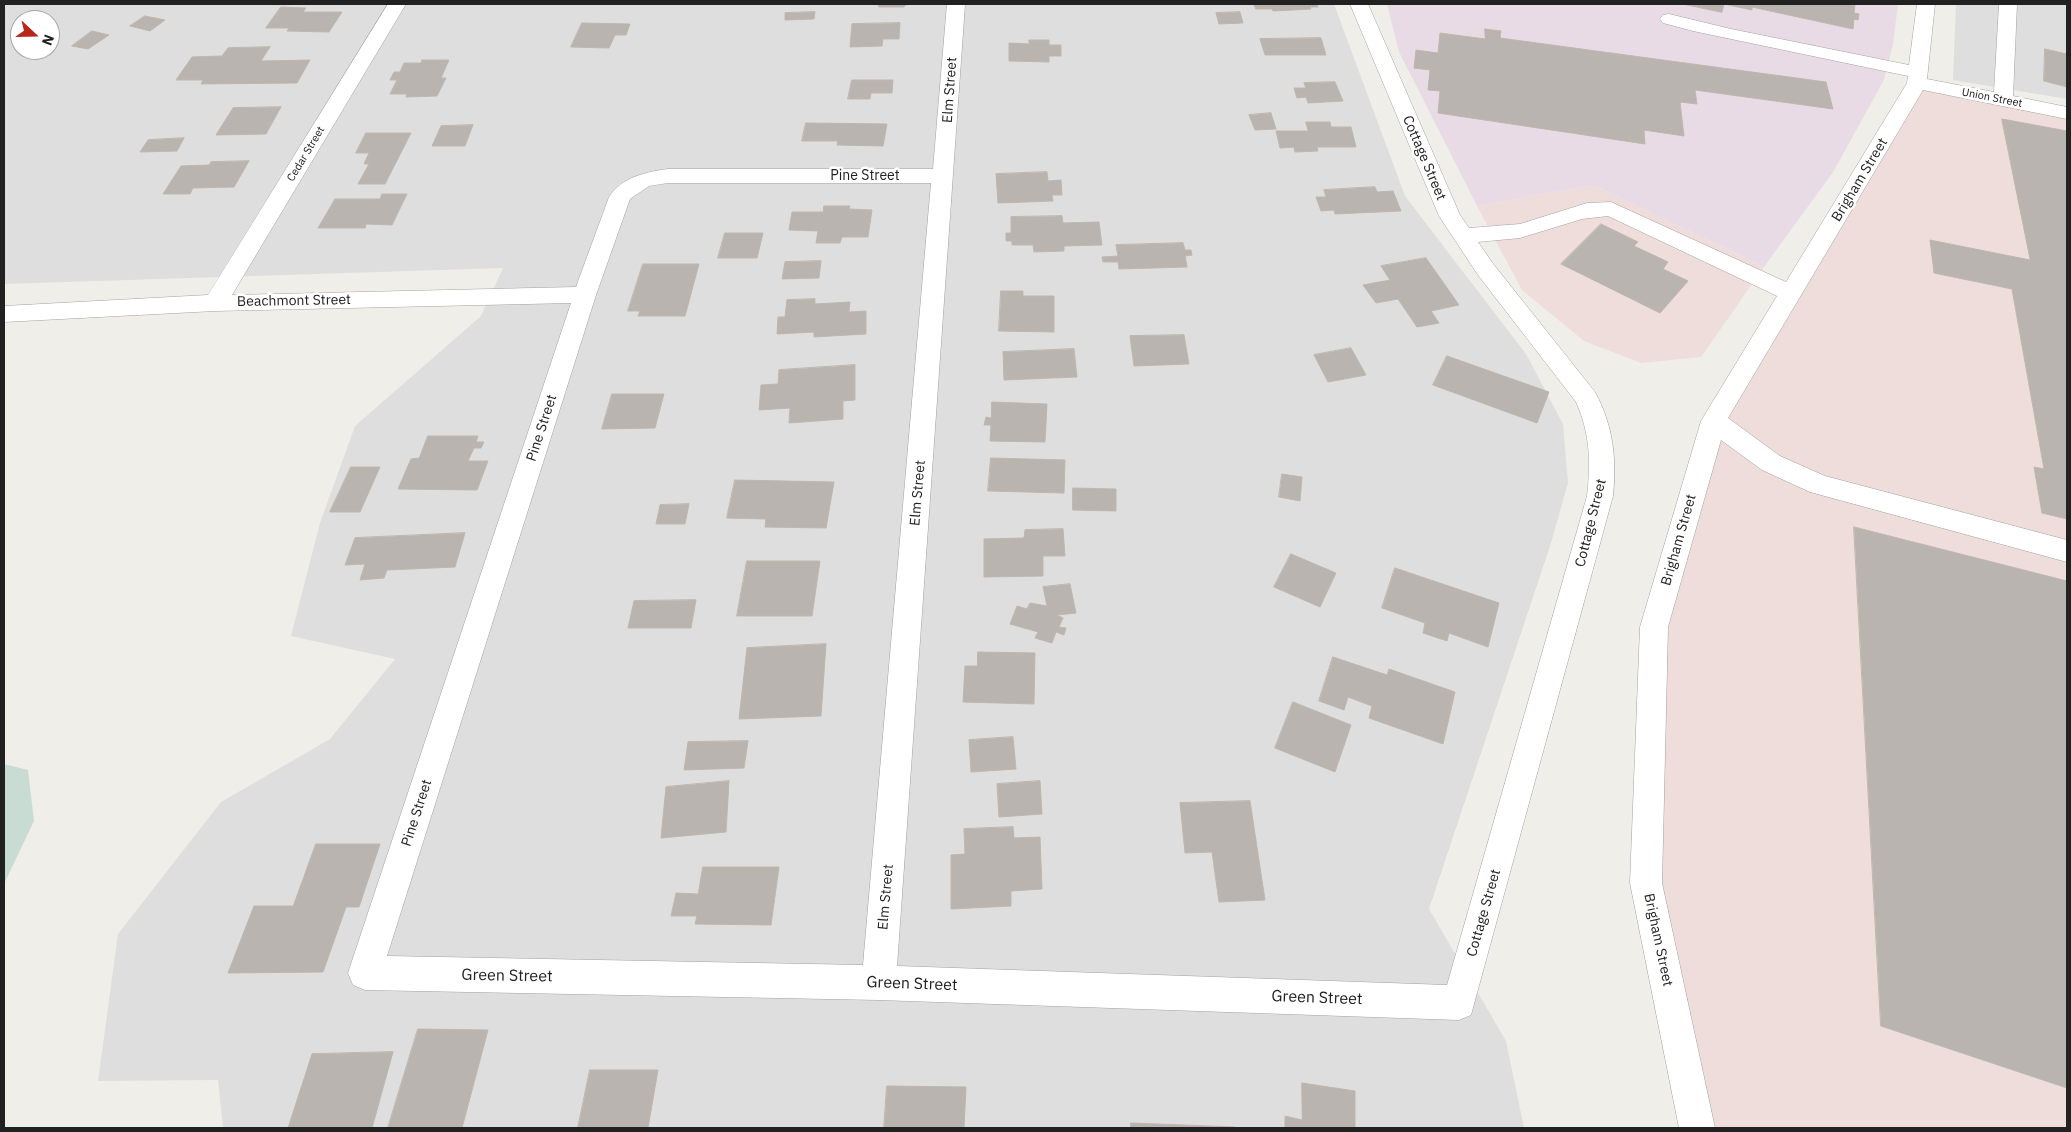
<!DOCTYPE html>
<style>
body{margin:0}
#map{position:relative;width:2071px;height:1132px;overflow:hidden;background:#f0eee9;font-family:"IBM Plex Sans",sans-serif}
canvas{display:block}
.frame{position:absolute;inset:0;border:5px solid #212121;pointer-events:none}
.north{position:absolute;left:10px;top:10px;width:50px;height:50px;box-sizing:border-box;background:#fff;border:1px solid #a6a6a6;border-radius:50%;rotate:111deg;font-size:14px;font-weight:700;line-height:20px;text-align:center;color:#212121}
.north::after{content:'';display:block;margin:auto;width:18px;height:22px;background:#b7261a;clip-path:polygon(50% 0,100% 100%,50% 72%,0 100%)}
</style>
<div id="map">
<canvas width="2071" height="1132"></canvas>
<div class="frame"></div>
<div class="north">N</div>
</div>
<script>
const g = document.querySelector('canvas').getContext('2d');
g.lineJoin = 'round';
function fill(path, color) {
  g.fillStyle = color;
  g.fill(path, 'evenodd');
}
function trace(path, color, width, dash) {
  g.strokeStyle = color;
  g.lineWidth = width;
  g.lineCap = dash ? 'butt' : 'round';
  g.setLineDash(dash || []);
  g.stroke(path);
}
function write(font, color, halo, rows, align = 'center') {
  g.font = font + ' "IBM Plex Sans",sans-serif';
  g.lineWidth = 5;
  g.setLineDash([]);
  g.textBaseline = 'middle';
  g.strokeStyle = halo;
  g.fillStyle = color;
  for (const [text, x, y, turn = 0] of rows) {
    g.save();
    g.translate(x, y);
    g.rotate((+turn || 0) * Math.PI / 180);
    g.textAlign = isNaN(turn) ? turn : align;
    if (halo) g.strokeText(text, 0, 0);
    g.fillText(text, 0, 0);
    g.restore();
  }
}
fill(new Path2D(`
 M4,4H1334L1405,196L1526,354L1563,424L1568,483L1551,543L1429,909L1506,1041L1524,1128H223L218,1080L98,1081L118,934L221,802L330,739L395,659L291,636L320,523L355,426L481,316L503,268L4,284ZM20,20H50V50H20Z
 M1956,4H2067V99L1953,80Z`), '#dfdede');
fill(new Path2D(`
 M1917,83L2067,112V1128H1697L1646,883L1654,627L1714,421Z
 M1594,185L1764,267L1701,357L1641,363L1584,341L1522,290L1477,206Z`), '#eeddda');
fill(new Path2D(`
 M1387,4H1898L1893,44L1884,80L1833,172L1764,267L1594,185L1477,206L1399,52Z`), '#e8dbe5');
fill(new Path2D(`
 M4,764L28,770L34,821L4,884Z`), '#c8dcd4');
const building = new Path2D(`
 M879,4H911L905,5L904,7H879Z
 M1254,4H1317L1318,7H1310L1311,9L1273,11L1272,9H1256Z
 M1683,4H1855L1854,13L1859,14L1858,20L1854,19L1853,29L1752,7V10L1724,4L1722,12Z
 M281,7L306,8L303,12H342L329,32L287,31L289,28H266Z
 M815,12L814,19L785,20V13Z
 M1240,12L1243,23L1219,24L1216,13Z
 M145,16L165,20L150,31L130,26Z
 M582,23L630,24L626,35H615L609,48L571,47Z
 M900,23L899,39H883L882,46L850,47L852,24Z
 M1485,29L1501,31L1500,38L1826,82L1833,109L1695,90L1697,104L1680,102L1684,136L1644,130L1645,144L1438,113L1440,91L1428,90L1430,70L1414,68L1416,50L1438,53L1440,33L1485,39Z
 M92,31L109,35L88,49L72,46Z
 M1321,38L1326,55H1265L1260,39Z
 M1029,40H1049V45H1061V56H1049V62L1009,61V43L1029,44Z
 M270,47L261,61L310,60L297,83L201,84L203,80H176L192,57L222,56L228,48Z
 M2045,49L2067,54V87L2044,81Z
 M422,60H449L441,78H446L437,96L406,97L407,94H390L397,80H390L394,72H400L404,63H421Z
 M852,80H893L892,93H871L870,99H848Z
 M1335,82L1343,101L1308,103L1306,97L1297,98L1294,88H1306L1304,83Z
 M281,107L266,134L216,135L233,108Z
 M1271,113L1276,129L1255,130L1249,115Z
 M2002,119L2067,131V519L2042,513L2034,467L2044,469L2012,289L1934,273L1930,240L2030,260Z
 M1306,122H1330L1331,127H1351L1356,147H1317L1318,151L1295,152L1294,147L1280,148L1276,131H1308Z
 M806,123L887,124L883,146L837,145L838,141H802Z
 M473,125L465,146H432L441,126Z
 M366,133H411L385,184H358L369,164H364L369,153H356Z
 M184,138L177,151L140,152L148,140Z
 M249,161L234,187L193,188L190,194H163L181,166L209,165L211,162Z
 M1047,172L1048,181L1061,180L1062,195H1052L1053,201L998,203L996,174Z
 M1375,187L1377,192L1393,191L1401,211L1335,214L1334,210L1321,211L1316,197H1326L1324,190Z
 M382,194H407L392,225L366,224L365,228H318L335,199H380Z
 M824,206H850L849,209L872,210L868,237H842L840,243H816L818,231L789,230L792,212H823Z
 M1062,216L1063,223L1099,222L1102,245L1064,246V251L1034,252L1033,245H1012V241H1006V233H1011V217Z
 M1601,224L1638,242L1634,246L1668,262L1663,269L1688,281L1660,313L1561,264Z
 M725,233H763L757,258H718Z
 M1183,243L1185,250H1191L1192,255L1185,256L1187,267L1119,269L1118,262H1103L1102,257L1118,256L1116,245Z
 M1426,258L1459,305L1431,311L1439,323L1417,327L1398,299L1376,303L1363,285L1390,280L1381,266Z
 M821,261L819,278L782,279L785,262Z
 M643,264H699L685,316H638L640,311H628Z
 M1001,291H1023V296H1054V332L999,331Z
 M815,299V304L850,302L849,312L866,311V334L814,337V332L777,334L778,317H785L787,300Z
 M1184,335L1189,364L1134,366L1130,336Z
 M1351,348L1366,375L1328,382L1314,355Z
 M1074,349L1077,377L1004,380L1003,352Z
 M1447,356L1549,392L1537,423L1433,385Z
 M855,365V400L843,401V419L789,423L790,408L759,410L761,385L778,384L779,370Z
 M612,394H664L655,428L602,429Z
 M992,402L1047,404L1045,442L990,441L991,425H984L986,417L991,418Z
 M428,436H478L476,442H484L481,448H474L468,461H488L477,490L398,489L411,459L419,458Z
 M991,458L1065,460L1064,493L988,491Z
 M351,467H380L360,512H330Z
 M1282,474L1302,477L1300,501L1279,497Z
 M735,480L834,482L826,528L765,527L766,519L727,518Z
 M1073,488L1116,489V511L1073,510Z
 M689,504L685,524H656L660,505Z
 M1854,527L2067,581V1088L1881,1026Z
 M1063,529L1065,556H1043V576L984,577V539L1024,538L1025,530Z
 M465,533L455,567L387,570L384,578L360,580L365,564L345,565L355,538Z
 M1291,554L1336,573L1320,607L1274,587Z
 M747,561H820L812,616H737Z
 M1395,568L1499,603L1488,647L1449,633L1447,641L1423,633L1425,623L1382,608Z
 M1070,584L1076,613L1057,615L1063,618L1059,627L1066,628L1064,635L1056,632L1052,643L1035,638L1038,632L1010,624L1017,606L1027,609L1030,603L1047,606L1043,587Z
 M696,600L691,628H628L634,601Z
 M826,644L821,716L739,719L747,648Z
 M978,652L1035,653L1034,704L963,702L965,666H977Z
 M1333,657L1387,675L1389,669L1455,692L1443,744L1369,718L1372,706L1348,697L1344,710L1319,701Z
 M1293,702L1351,725L1335,772L1275,748Z
 M1013,737L1016,769L971,772L969,740Z
 M748,741L744,768L684,770L688,742Z
 M729,781L726,832L661,838L666,787Z
 M1040,781L1042,814L999,817L997,784Z
 M1250,801L1265,900L1219,902L1212,852L1185,853L1180,803Z
 M1013,827L1014,838L1040,837L1042,889L1011,891V906L951,909V855L965,854L964,829Z
 M316,844H380L359,907H346L323,972L228,973L254,906H293Z
 M703,867H779L771,925L695,924L697,916H671L676,893L698,894Z
 M418,1029L488,1030L462,1128H388Z
 M393,1052L372,1128H288L312,1054Z
 M590,1070H658L648,1128H578Z
 M1302,1083L1355,1091V1128H1285V1116L1302,1120Z
 M887,1086L966,1087L964,1128H884Z
 M1131,1123L1235,1127L1236,1128H1131Z`);
fill(building, '#b9b4af');
trace(building, '#c0b7ad', 1);
const minor = new Path2D(`
 M388,4H406L232,295L576,287L609,197C622,177 646,172 668,169H933L947,4H965L897,966L1447,985L1587,496C1591,463 1590,433 1576,402L1478,275L1439,216L1350,4H1368L1460,215L1469,228L1520,224L1587,203L1611,202L1786,282L1907,83L1908,76L1693,31L1663,23L1660,19L1663,15L1669,14L1731,29L1909,65L1917,4H1935L1927,79L1994,92L1999,4H2017L2013,96L2067,107V119L1923,90L1728,418L1780,456L1825,476L2067,540V562L1810,492L1762,470L1721,440L1668,627L1662,883L1715,1128H1679L1630,883L1640,627L1701,421L1777,296L1608,216L1582,219L1520,238L1478,242L1494,265L1595,392C1613,425 1617,459 1613,496L1471,1015L1459,1020L879,1000L365,990L353,985L348,973L571,303L215,311L4,322V306L208,295ZM668,183H931L863,965L387,956L596,295L630,199L649,186Z`);
trace(minor, '#a2a2a2', 1);
fill(minor, '#fff');
write('11px', '#212121', '#fff', [
 ["Union Street",1992,98,11],
 ["Cedar Street",306,154,-59]
]);
write('14px', '#212121', '#fff', [
 ["Elm Street",950,90,-86],
 ["Cottage Street",1424,158,67],
 ["Pine Street",865,176],
 ["Brigham Street",1860,180,-59],
 ["Beachmont Street",294,301,-1],
 ["Pine Street",542,428,-72],
 ["Elm Street",918,493,-85],
 ["Cottage Street",1591,523,-76],
 ["Brigham Street",1679,540,-74],
 ["Pine Street",417,813,-72],
 ["Elm Street",886,897,-85],
 ["Cottage Street",1484,913,-74],
 ["Brigham Street",1658,940,78]
]);
write('16px', '#212121', '#fff', [
 ["Green Street",507,976,1],
 ["Green Street",912,984,2],
 ["Green Street",1317,998,2]
]);
</script>
